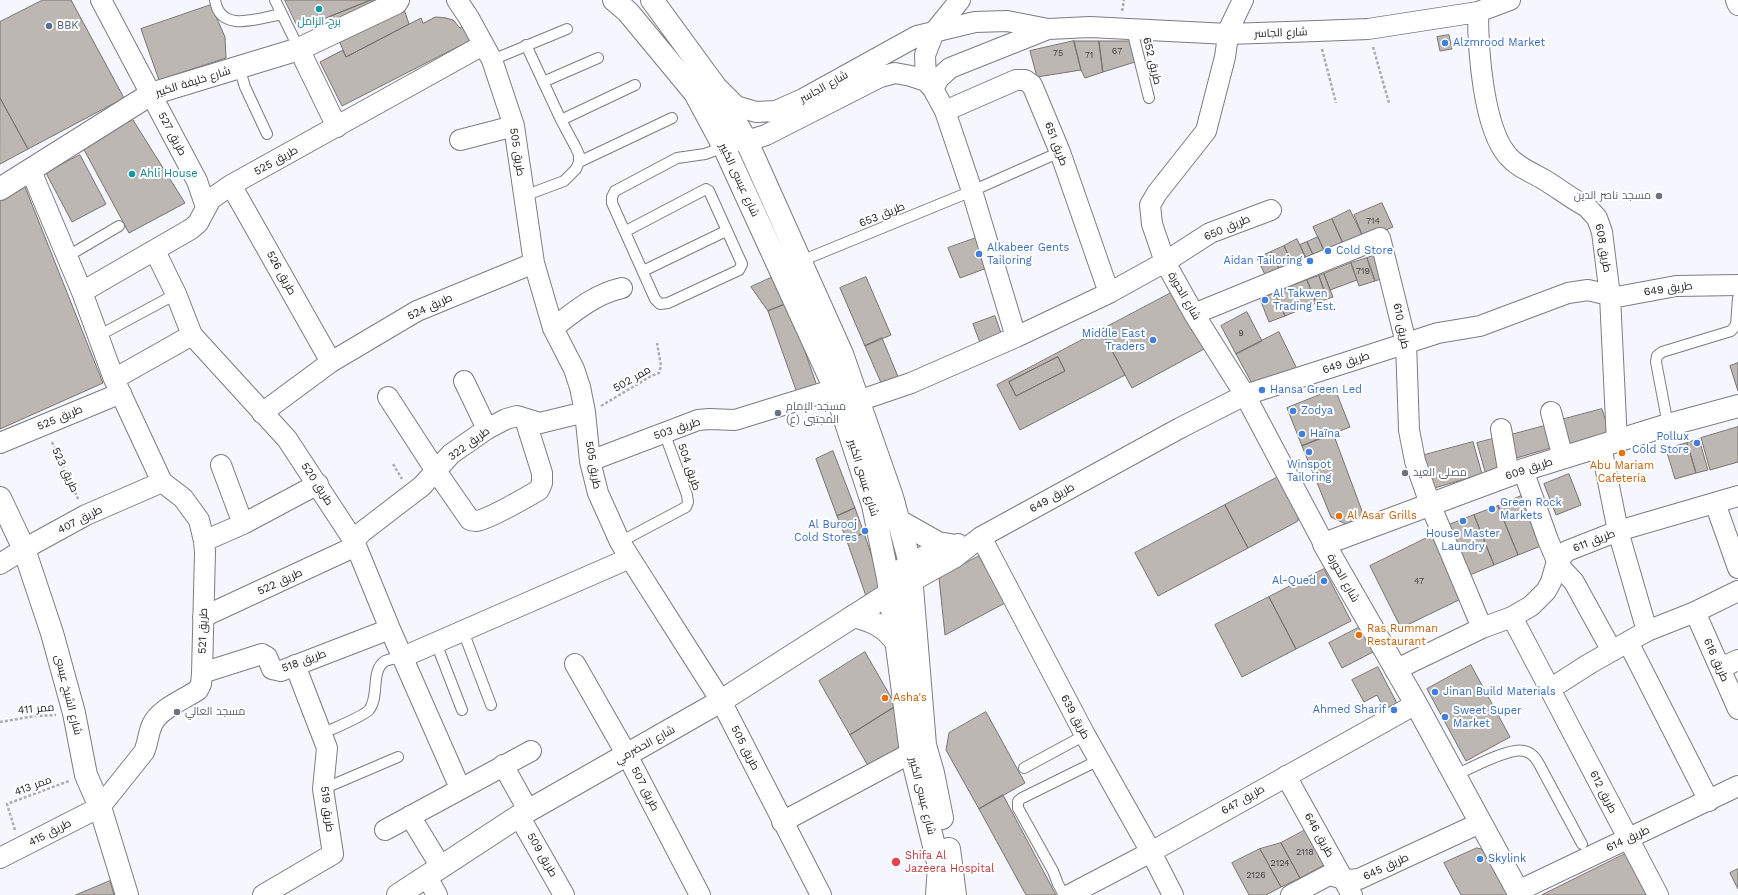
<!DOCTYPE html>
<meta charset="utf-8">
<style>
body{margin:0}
canvas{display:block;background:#f6f7fe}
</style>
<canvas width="1738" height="895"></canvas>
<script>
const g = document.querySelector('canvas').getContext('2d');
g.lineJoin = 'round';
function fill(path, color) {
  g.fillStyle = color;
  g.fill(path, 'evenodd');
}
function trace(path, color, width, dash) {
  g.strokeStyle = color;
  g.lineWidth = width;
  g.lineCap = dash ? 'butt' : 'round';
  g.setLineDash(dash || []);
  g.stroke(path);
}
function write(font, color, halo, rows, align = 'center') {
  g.font = font + ' "Work Sans",Cairo,sans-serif';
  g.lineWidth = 4;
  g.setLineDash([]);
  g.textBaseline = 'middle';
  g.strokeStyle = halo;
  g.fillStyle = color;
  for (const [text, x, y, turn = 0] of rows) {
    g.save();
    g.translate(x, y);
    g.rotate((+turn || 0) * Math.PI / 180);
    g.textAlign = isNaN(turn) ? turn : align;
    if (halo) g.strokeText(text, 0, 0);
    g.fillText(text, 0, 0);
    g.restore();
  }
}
const building = new Path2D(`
 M43,0H71L124,98L28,149L0,98V22Z
 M285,0H371L299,29Z
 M371,0H401L409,24L346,57L329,17Z
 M211,5L225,37L226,58L159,80L141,29Z
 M436,17L446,18L453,20L460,28L464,26L471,40L342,106L320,62L343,50L346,57L421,18L423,23Z
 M1449,35L1452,49L1440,51L1437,37Z
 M1074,41H1099L1103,72L1085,78L1081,70Z
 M1074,41L1081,70L1037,77L1030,51Z
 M1099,41H1131L1135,62L1103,72Z
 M0,98L28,149L0,164Z
 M133,120L185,203L129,233L82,146Z
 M80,155L106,204L72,222L46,173Z
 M25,187L103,383L0,429V201Z
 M1382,203L1393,227L1364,239L1354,215Z
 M1350,210L1364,239L1345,248L1332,219Z
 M1332,219L1345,248L1327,257L1313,227Z
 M1318,237L1327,257L1316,261L1307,242Z
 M976,238L987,268L960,278L948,248Z
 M1297,239L1309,265L1296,271L1284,246Z
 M1307,242L1316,261L1309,265L1300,245Z
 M1284,246L1296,271L1283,277L1271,252Z
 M1271,252L1283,277L1269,283L1257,258Z
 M1382,253L1389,276L1375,281L1367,258Z
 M1367,258L1375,281L1359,286L1351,263Z
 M1351,263L1357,280L1330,290L1324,274Z
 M1324,274L1333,297L1327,299L1319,276Z
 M775,276L788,303L768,311L751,287Z
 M1319,276L1327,299L1316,303L1307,280Z
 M866,277L891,335L865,346L840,288Z
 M1307,280L1316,303L1285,316L1275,293Z
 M1173,292L1204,349L1132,388L1101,330Z
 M1275,293L1285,316L1269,322L1260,299Z
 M788,303L817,386L797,393L768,311Z
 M1247,312L1262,341L1236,354L1221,326Z
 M995,316L1001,333L982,348L973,324Z
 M1101,330L1125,375L1020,430L997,385ZM1058,357L1065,371L1016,396L1009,382Z
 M1279,332L1298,371L1254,387L1236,354Z
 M882,338L899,379L882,385L865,346Z
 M1058,357L1065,371L1016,396L1009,382Z
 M1738,363V391L1730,366Z
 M1335,389L1350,427L1302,446L1287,408Z
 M1602,409L1610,434L1564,447L1557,421Z
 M1548,425L1554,447L1513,459L1507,436Z
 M1738,427V462L1710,470L1701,438Z
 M1333,433L1365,519L1348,525L1331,517L1302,446Z
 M1496,438L1504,469L1486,475L1477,443Z
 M1699,439L1708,470L1696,473L1687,443Z
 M1473,442L1482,474L1431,489L1421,456Z
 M1687,443L1696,473L1675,479L1666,449Z
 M833,451L855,508L837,516L816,459Z
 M1569,474L1581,505L1556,515L1544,484Z
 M1280,476L1298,511V521L1248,548L1225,505Z
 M1526,494L1546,544L1518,555L1498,506Z
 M1225,505L1248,548L1158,596L1135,553Z
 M1498,506L1518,555L1494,565L1474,515Z
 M855,508L864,533L847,541L837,516Z
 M1474,515L1494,565L1465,577L1444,527Z
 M864,533L884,592L867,599L847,541Z
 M1437,533L1467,596L1401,628L1370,566Z
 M979,556L1005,603L945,635L939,578Z
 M1324,569L1351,621L1296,649L1269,597Z
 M1269,597L1296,649L1242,677L1215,625Z
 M1360,627L1373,652L1342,668L1329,643Z
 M865,652L896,706L850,735L819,681Z
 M1471,665L1510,737L1466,761L1427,689Z
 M1378,667L1401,711L1389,717L1377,695L1364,702L1352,680Z
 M896,706L906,750L870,769L850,735Z
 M986,712L1025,783L979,809L946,750L949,733Z
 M1003,795L1056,895H1026L979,809Z
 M1311,827L1330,862L1300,878L1281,843Z
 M1281,843L1300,878L1281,887L1260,849Z
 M1477,848L1489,851L1513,895H1461L1444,863Z
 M1260,849L1281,887L1266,895H1249L1232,863Z
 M1629,852L1650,895H1542Z
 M1738,869V889L1730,873Z
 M110,881L114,895H76Z`);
fill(building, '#bdb7b3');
trace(building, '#79736f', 1);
const service = new Path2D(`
 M215,0C220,34 259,18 282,14
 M275,0L299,49
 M1132,30L1149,98
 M492,60L567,29
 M239,67L245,87L267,134
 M543,82L598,58
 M561,120L635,85
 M579,162L672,118
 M524,196L564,181L576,169L579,162V155L576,148L561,120L526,45
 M626,231L706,189L709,191L742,264L739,270L668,303L660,304L655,299L612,203V197L615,191L677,158L705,154L724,147
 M68,256L119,226
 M801,261L972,191L1060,152
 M643,271L726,231
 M98,336L176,294
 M1668,425L1656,362L1657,356L1662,352L1731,331L1736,325L1738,298
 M620,542L686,507L688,502L687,495L664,432
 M463,631L491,705
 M436,643L462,710
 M322,734C332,729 364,716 369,710C380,696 370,671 385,661C390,659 398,658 403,657
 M1024,768L1085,735
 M1454,776C1469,769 1509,747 1524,751C1531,752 1535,757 1538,762L1582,844
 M323,789L398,757
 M1064,895L1058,884L1053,871L1018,808V801L1022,798L1099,760`);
const minor = new Path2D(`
 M101,0L197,181L206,207
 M457,0L469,18L492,60L514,126L534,263L553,328L574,369L580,387L585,412L590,461L598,493L620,542L630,558L721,701L821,895
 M1243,0L1229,29L1225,57L1206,131L1157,193L1150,205L1152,224L1165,262L1194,314L1245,395L1324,544
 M1736,0L1738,5
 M1478,12C1478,49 1483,128 1508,156C1517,167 1531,172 1543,179C1558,188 1572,199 1587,207L1597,218L1602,232L1610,296L1617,442
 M299,49L337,127
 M926,81L925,55L934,32L960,0
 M719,89L736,106L756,112L776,111L803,99L917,36L975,22L1007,21L1048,29L1090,27L1228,34L1317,31L1368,29L1478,12L1510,0
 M933,89L939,78L950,68L1048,29
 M945,111L1016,80H1025L1032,85L1060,152L1109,293
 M712,123C731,145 740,144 766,135L880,77L895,73L911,76L926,81L933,89L945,111L972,191L1016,337
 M460,140L514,126
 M231,185L331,362
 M155,251L176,294L192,335L287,439L354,541L390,629L460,788
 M82,292L191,229L198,223L211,199L231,185L483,45
 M1194,314L1380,238L1406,343L1409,430L1415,461L1430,504L1482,628
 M553,328C575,311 595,294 622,288
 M114,379L192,335
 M464,381L487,429
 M388,397L436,471L470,520C472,521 473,521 476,521C487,520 527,497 539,490L542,483V473L525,419
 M858,401L911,383L1016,337L1109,293L1165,262L1210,233L1271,210
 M1551,412L1563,458
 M262,413L331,362L417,311L534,263
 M1501,429L1509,475
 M0,443L121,393
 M1601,446L1618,531L1647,631
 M590,461L698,420L709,419L735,420L835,389
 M221,465L243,524
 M1523,470L1548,540L1557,561L1562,569L1574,582L1612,651
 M1715,503L1738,568
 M981,537L1085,735L1151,852L1173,895
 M204,541L243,524L318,484
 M354,541L362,532L422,486L451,454L487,429L506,419L517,416L540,423L585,412
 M0,564L24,549L86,515L162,482
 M888,578C909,563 932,549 958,544
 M898,589L954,558L981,537L1180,428L1245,395L1438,333L1480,326L1568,293L1588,290L1617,297L1676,286L1738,285
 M1695,612L1738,709
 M203,617L356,546
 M1512,617L1658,895
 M1628,642L1709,801
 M403,657L630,558
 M575,664L627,755L700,895
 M1720,668L1738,660
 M1395,670L1482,628L1512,617L1531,606L1546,591L1551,582L1557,561L1567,551L1618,531L1738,496
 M202,673L262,654L267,657L272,669L281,671L390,629
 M1550,689L1589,664L1647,631L1695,612L1738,591
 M503,765L528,810
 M1286,776L1352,895
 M410,816L441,867
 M519,816L564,895
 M782,822L911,753L927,751
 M385,830L531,751
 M0,858L100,807L144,752C148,743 148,734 152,725C159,709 183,700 198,690L201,684L202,673L205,552L204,541L199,520L183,498L162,482L114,379L82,292L31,171
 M427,877L437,895
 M1518,891L1738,786
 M263,895L333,854L323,789L327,748L295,665
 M1069,895L1151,852L1416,704
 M1291,895L1329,875L1349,880L1359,879L1480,823`);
const tertiary = new Path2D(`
 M0,189L151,94L299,49L396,3L398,0
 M0,498L24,549L52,633L74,713L86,775L100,807L127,895
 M398,895L519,816L721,701L890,593
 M1520,895L1416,704L1324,544L1523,470L1668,425L1738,406`);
const secondary = new Path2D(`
 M614,0L628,12L695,93L724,147L835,389L873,505L888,578L911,753L939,866L937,895
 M652,0L715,86L747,142L842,354L892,497L910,563L925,745L933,773L942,818
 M899,521L938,543L950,545
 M854,616C872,621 885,626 896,642
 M949,849L955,895`);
trace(service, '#7c7c82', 12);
trace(minor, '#7c7c82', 22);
trace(tertiary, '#7c7c82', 24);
trace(secondary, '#7c7c82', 24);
trace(new Path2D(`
 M1122,11L1124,0
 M1373,47L1389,103
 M1322,49L1336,103
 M601,406L651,376L659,373L661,366L657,343
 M52,442L78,499
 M393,464L402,479
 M0,722L35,716L56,715
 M15,830L7,804L69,781`), '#acadb2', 2.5, [3, 2]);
trace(service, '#fff', 10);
trace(minor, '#fff', 20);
trace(tertiary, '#fff', 22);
trace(secondary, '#fff', 22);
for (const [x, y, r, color] of [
 [319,9,4,"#0f9aa8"],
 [49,26,4,"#5c6f8a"],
 [1445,43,4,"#3f7fe0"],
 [132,174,4,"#0f9aa8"],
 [1659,196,4,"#6b7280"],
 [1328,251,4,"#3f7fe0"],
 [979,254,4,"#3f7fe0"],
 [1310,261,4,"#3f7fe0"],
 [1265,300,4,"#3f7fe0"],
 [1153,340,4,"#3f7fe0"],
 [1262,390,4,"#3f7fe0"],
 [1293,411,4,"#3f7fe0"],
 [778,413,4,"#6b7280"],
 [1302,434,4,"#3f7fe0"],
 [1697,443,4,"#3f7fe0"],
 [1309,452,4,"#3f7fe0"],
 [1622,453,4,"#e8710a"],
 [1405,473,4,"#6b7280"],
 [1492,509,4,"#3f7fe0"],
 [1339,516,4,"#e8710a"],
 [1463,521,4,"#3f7fe0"],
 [865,531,4,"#3f7fe0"],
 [1324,581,4,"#3f7fe0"],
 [1359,635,4,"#e8710a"],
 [1435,692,4,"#3f7fe0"],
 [885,698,4,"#e8710a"],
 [1394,710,4,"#3f7fe0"],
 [177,712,4,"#6b7280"],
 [1445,717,4,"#3f7fe0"],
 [1480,859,4,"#3f7fe0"],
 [896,862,5,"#e0444e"]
]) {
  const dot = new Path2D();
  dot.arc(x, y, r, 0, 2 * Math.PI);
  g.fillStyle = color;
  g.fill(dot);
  trace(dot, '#fff', 1.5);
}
write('9px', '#444343', null, [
 ["67",1117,51],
 ["75",1058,53],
 ["71",1089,55],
 ["714",1373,221],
 ["719",1363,271],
 ["9",1241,333],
 ["47",1419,581],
 ["2118",1305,852],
 ["2124",1280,863],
 ["2126",1256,875]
]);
write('11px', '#0d838f', '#fff', [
 ["برج الزامل",319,22],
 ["Ahli House",140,174,"left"]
]);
write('11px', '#4e5e75', '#fff', [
 ["BBK",57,26]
], 'left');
write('11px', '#1c1c1e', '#fff', [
 ["شارع الجاسر",1281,33,-2],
 ["طريق 652",1152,61,76],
 ["شارع خليفة الكبير",193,82,-17],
 ["شارع الجاسر",824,87,-29],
 ["طريق 527",172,134,62],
 ["طريق 651",1056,144,69],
 ["طريق 505",517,152,81],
 ["طريق 525",276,161,-29],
 ["شارع عيسى الكبير",739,180,65],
 ["طريق 653",882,215,-22],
 ["طريق 650",1227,228,-23],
 ["طريق 608",1603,248,80],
 ["طريق 526",281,273,61],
 ["طريق 649",1668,289,-8],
 ["شارع الحورة",1184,296,60],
 ["طريق 524",430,307,-25],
 ["طريق 610",1401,326,79],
 ["طريق 649",1346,363,-18],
 ["ممر 502",632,379,-30],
 ["طريق 525",60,418,-23],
 ["طريق 503",677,429,-18],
 ["طريق 322",469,444,-36],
 ["طريق 505",593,465,80],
 ["طريق 504",689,467,71],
 ["طريق 609",1529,469,-18],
 ["طريق 523",65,470,65],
 ["شارع عيسى الكبير",863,478,73],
 ["طريق 520",317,484,57],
 ["طريق 649",1052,498,-29],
 ["طريق 407",80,520,-27],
 ["طريق 611",1594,541,-21],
 ["شارع الحورة",1343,578,61],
 ["طريق 522",280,582,-25],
 ["طريق 521",203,631,-88],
 ["طريق 616",1716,660,66],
 ["طريق 518",304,661,-20],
 ["شارع الشيخ عيسى",68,695,76],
 ["ممر 411",36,709,-5],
 ["طريق 639",1075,717,62],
 ["شارع الحضرمي",645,745,-29],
 ["طريق 505",745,748,63],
 ["ممر 413",33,786,-20],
 ["طريق 507",645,789,63],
 ["طريق 612",1603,792,63],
 ["شارع عيسى الكبير",922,796,76],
 ["طريق 647",1243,800,-30],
 ["طريق 519",327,809,83],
 ["طريق 415",50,833,-27],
 ["طريق 646",1319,835,61],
 ["طريق 614",1628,839,-25],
 ["طريق 509",542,855,60],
 ["طريق 645",1386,867,-25]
]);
write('11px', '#366cbe', '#fff', [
 ["Alzmrood Market",1453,43],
 ["Alkabeer Gents",987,248],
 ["Tailoring",987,261],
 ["Cold Store",1336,251],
 ["Aidan Tailoring",1302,261,"right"],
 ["Al Takwen",1273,294],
 ["Trading Est.",1273,307],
 ["Middle East",1145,334,"right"],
 ["Traders",1145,347,"right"],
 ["Hansa Green Led",1270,390],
 ["Zodya",1301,411],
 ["Haïna",1310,434],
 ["Pollux",1689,437,"right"],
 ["Cold Store",1689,450,"right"],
 ["Winspot",1309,465,"center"],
 ["Tailoring",1309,478,"center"],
 ["Green Rock",1500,503],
 ["Markets",1500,516],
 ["Al Burooj",857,525,"right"],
 ["Cold Stores",857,538,"right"],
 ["House Master",1463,534,"center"],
 ["Laundry",1463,547,"center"],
 ["Al-Qued",1316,581,"right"],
 ["Jinan Build Materials",1443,692],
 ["Ahmed Sharif",1386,710,"right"],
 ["Sweet Super",1453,711],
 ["Market",1453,724],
 ["Skylink",1488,859]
], 'left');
write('11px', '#5b616d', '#fff', [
 ["مسجد ناصر الدين",1651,196,"right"],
 ["مسجد الإمام",786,407],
 ["المجتبى (ع)",786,420],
 ["مصلى العيد",1413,473],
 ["مسجد العالي",185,712]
], 'left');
write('11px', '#c56008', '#fff', [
 ["Abu Mariam",1622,466,"center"],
 ["Cafeteria",1622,479,"center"],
 ["Al Asar Grills",1347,516],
 ["Ras Rumman",1367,629],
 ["Restaurant",1367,642],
 ["Asha's",893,698]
], 'left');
write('11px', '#be3a42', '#fff', [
 ["Shifa Al",905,856],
 ["Jazeera Hospital",905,869]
], 'left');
</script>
